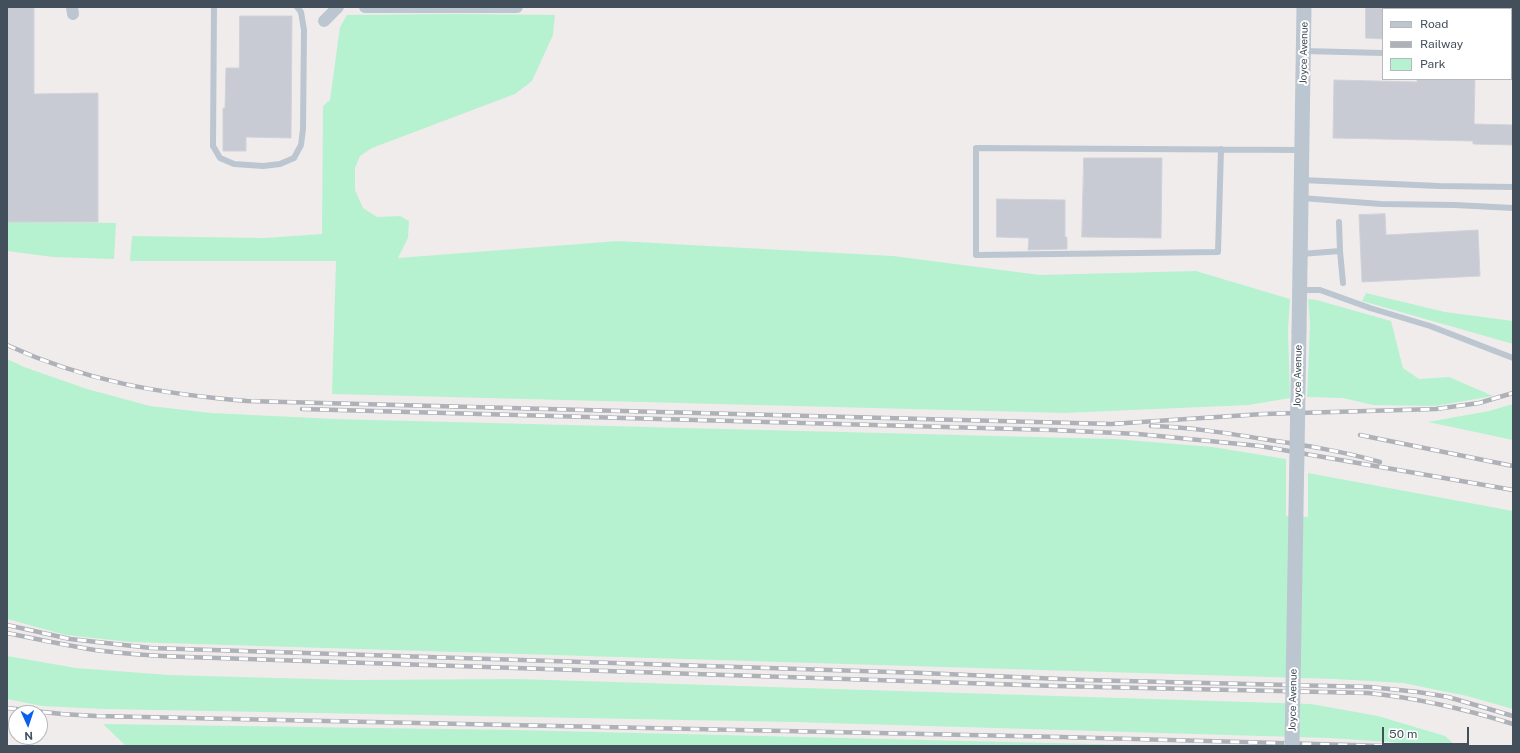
<!DOCTYPE html>
<style>
body{margin:0}
#map{position:relative;width:1520px;height:753px;overflow:hidden;background:#f0ecec;font-family:"Public Sans",sans-serif}
canvas{display:block}
.frame{position:absolute;inset:0;border:8px solid #434f5b;pointer-events:none}
.legend{position:absolute;left:1382px;top:8px;width:130px;height:72px;box-sizing:border-box;background:#fff;border:1px solid #b4b9bd;margin:0;padding:5px 7px;list-style:none;font-size:12px;color:#434f5b}
.legend li{display:flex;align-items:center;gap:8px;height:20px}
.legend b{width:20px;border:1px solid #b4b9bd}
.north{position:absolute;left:8px;top:705px;width:40px;height:40px;box-sizing:border-box;background:#fff;border:1px solid #b4b9bd;border-radius:50%;rotate:177deg;font-size:11px;font-weight:700;line-height:16px;text-align:center;color:#434f5b}
.north::after{content:'';display:block;margin:auto;width:14px;height:18px;background:#0a60ec;clip-path:polygon(50% 0,100% 100%,50% 72%,0 100%)}
.scale{position:absolute;left:1382px;top:727px;width:87px;height:18px;box-sizing:border-box;border:2px solid #434f5b;border-top:0;padding-left:5px;font-size:12px;line-height:14px;white-space:nowrap;color:#434f5b;-webkit-text-stroke:3px #fff;paint-order:stroke}
</style>
<div id="map">
<canvas width="1520" height="753"></canvas>
<div class="frame"></div>
<ul class="legend">
<li><b style="height:5px;background:#bbc6d0"></b>Road</li>
<li><b style="height:5px;background:#aeb1b8"></b>Railway</li>
<li><b style="height:11px;background:#b6f2d0"></b>Park</li>
</ul>
<div class="north">N</div>
<div class="scale">50 m</div>
</div>
<script>
const g = document.querySelector('canvas').getContext('2d');
g.lineJoin = 'round';
function fill(path, color) {
  g.fillStyle = color;
  g.fill(path, 'evenodd');
}
function trace(path, color, width, dash) {
  g.strokeStyle = color;
  g.lineWidth = width;
  g.lineCap = dash ? 'butt' : 'round';
  g.setLineDash(dash || []);
  g.stroke(path);
}
function write(font, color, halo, rows, align = 'center') {
  g.font = font + ' "Public Sans",sans-serif';
  g.lineWidth = 4;
  g.setLineDash([]);
  g.textBaseline = 'middle';
  g.strokeStyle = halo;
  g.fillStyle = color;
  for (const [text, x, y, turn = 0] of rows) {
    g.save();
    g.translate(x, y);
    g.rotate((+turn || 0) * Math.PI / 180);
    g.textAlign = isNaN(turn) ? turn : align;
    if (halo) g.strokeText(text, 0, 0);
    g.fillText(text, 0, 0);
    g.restore();
  }
}
fill(new Path2D(`
 M456,14L555,15L553,35L532,81L515,94L372,148L360,156L355,168V190L363,208L377,217L400,216L409,221L408,238L398,258L618,241L893,256L1040,275L1196,271L1290,299L1288,330L1290,398L1249,405L1065,413L332,394L336,261H130L132,236L265,238L322,234L323,106L330,100L340,27L347,15Z
 M7,222L116,223L114,259L53,257L7,251Z
 M1366,293L1445,312L1513,321V344L1362,301Z
 M1308,299L1317,300L1391,321L1403,368L1419,379L1449,377L1493,396L1435,406L1373,405L1343,398L1307,397L1310,323Z
 M7,359L24,367L87,389L150,406L211,413L335,419L1115,439L1213,447L1286,459V516L1308,517V473L1513,511V709L1467,696L1403,683L1334,679L130,642L66,635L7,619Z
 M1513,404V440L1428,422L1489,411Z
 M7,656L76,668L169,675L351,680L519,679L1311,704L1378,716L1445,736L1456,746H1421L1390,742L1329,738L793,722L103,709L42,706L7,699Z
 M103,724L514,730L1174,746H126Z`), '#b6f2d0');
const building = new Path2D(`
 M7,7H34V94L98,93V222H7Z
 M1366,7H1383V39L1366,38Z
 M240,16H292L291,138L246,137V151H223V108H225L226,68H239Z
 M1417,79H1475L1474,124L1513,125V145L1473,144V141L1333,138L1334,80L1417,82Z
 M1084,158H1162L1161,238L1082,237Z
 M997,199L1065,200V237H1067V249L1028,250L1029,238L997,237Z
 M1385,214L1386,235L1478,230L1480,276L1362,282L1359,215Z`);
fill(building, '#c8cbd3');
trace(building, '#d0d2d9', 1);
trace(new Path2D(`
 M214,7L213,146L220,158L234,164L263,166L280,164L294,158L301,145L303,129L304,30L301,12L297,7
 M1304,51L1383,53
 M1511,67H1513
 M1221,149L1218,252L976,255V148L1302,150
 M1301,180L1439,186L1513,187
 M1301,198L1381,204L1455,205L1513,208
 M1340,251L1343,283
 M1301,254L1340,251L1339,222
 M1299,290H1320L1370,308L1430,326L1513,358`), '#bbc6d0', 6);
trace(new Path2D(`
 M72,7L73,14
 M365,7H517
 M324,21L338,7`), '#bbc6d0', 12);
trace(new Path2D(`
 M1299,332L1304,7`), '#bbc6d0', 15);
const rail = new Path2D(`
 M7,345C85,381 161,394 247,401L1111,424L1263,414L1436,409L1479,403L1513,393
 M302,409L1053,430L1138,434L1260,446L1513,490
 M1151,426C1189,427 1226,433 1263,439C1303,445 1342,451 1380,462
 M1360,435L1513,466
 M7,625L70,639L151,648L922,673L1084,680L1370,687L1418,692L1448,697L1513,716
 M7,633C36,639 65,645 95,650C126,654 156,656 187,657L1055,686L1368,693C1418,698 1465,709 1513,724
 M7,708L62,714L96,716L1061,737L1388,746`);
trace(rail, '#aeb1b8', 4.5);
trace(rail, '#fff', 3, [9]);
trace(new Path2D(`
 M1292,746L1299,332`), '#bbc6d0', 15);
write('10px', '#434f5b', '#fff', [
 ["Joyce Avenue",1304,53,-89],
 ["Joyce Avenue",1298,376,-89],
 ["Joyce Avenue",1293,700,-89]
]);
</script>
